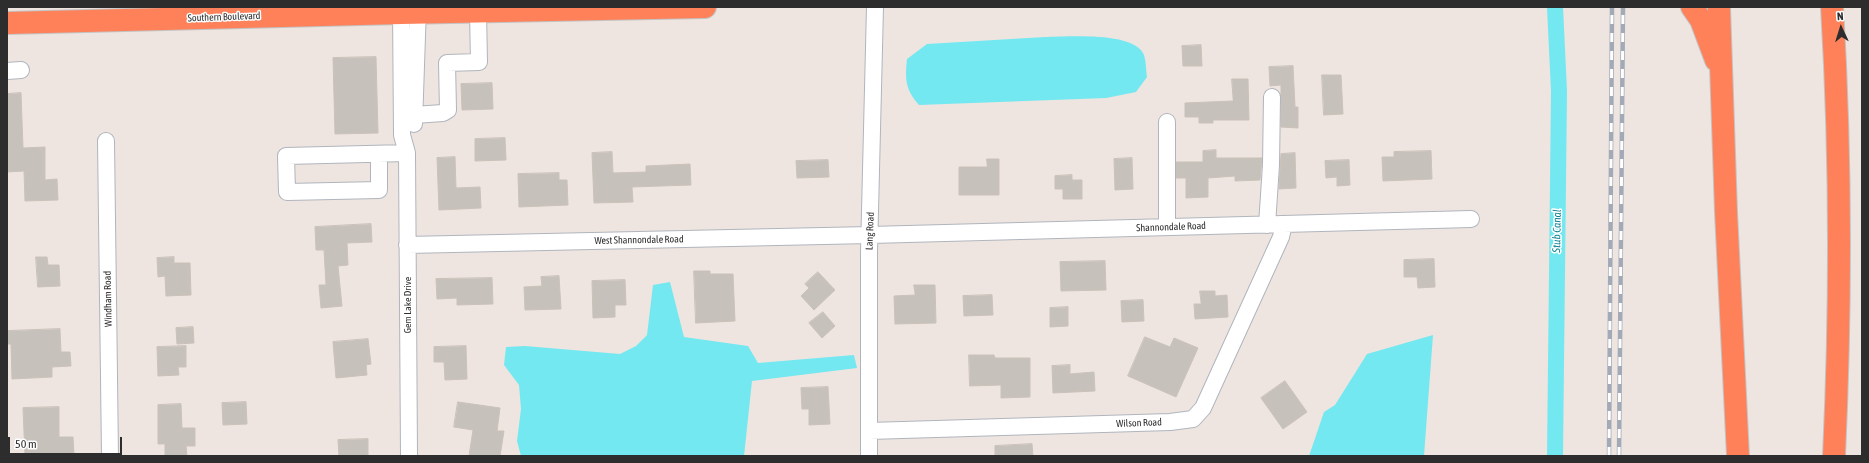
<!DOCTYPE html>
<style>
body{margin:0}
#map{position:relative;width:1869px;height:463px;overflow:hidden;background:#eee5e0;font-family:"Asap Condensed",sans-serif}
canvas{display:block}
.frame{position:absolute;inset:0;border:8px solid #2d2d2d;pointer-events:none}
.north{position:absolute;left:1821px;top:8px;width:40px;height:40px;-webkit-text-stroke:3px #fff;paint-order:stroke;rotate:356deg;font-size:11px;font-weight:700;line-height:16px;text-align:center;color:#2d2d2d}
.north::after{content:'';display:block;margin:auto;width:14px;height:18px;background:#2d2d2d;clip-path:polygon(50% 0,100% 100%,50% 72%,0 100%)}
.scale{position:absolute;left:8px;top:437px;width:114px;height:18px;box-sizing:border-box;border:2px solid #2d2d2d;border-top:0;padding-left:5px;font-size:12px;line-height:14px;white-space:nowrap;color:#2d2d2d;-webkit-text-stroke:3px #fff;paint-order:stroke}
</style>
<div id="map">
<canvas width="1869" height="463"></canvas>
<div class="frame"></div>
<div class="north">N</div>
<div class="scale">50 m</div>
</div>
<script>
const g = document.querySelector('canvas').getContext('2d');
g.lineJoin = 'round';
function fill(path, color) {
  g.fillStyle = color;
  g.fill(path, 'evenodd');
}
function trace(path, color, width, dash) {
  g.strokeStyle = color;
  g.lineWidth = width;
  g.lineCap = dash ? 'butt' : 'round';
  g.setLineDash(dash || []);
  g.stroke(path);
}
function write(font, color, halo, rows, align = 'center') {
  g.font = font + ' "Asap Condensed",sans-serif';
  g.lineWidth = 3;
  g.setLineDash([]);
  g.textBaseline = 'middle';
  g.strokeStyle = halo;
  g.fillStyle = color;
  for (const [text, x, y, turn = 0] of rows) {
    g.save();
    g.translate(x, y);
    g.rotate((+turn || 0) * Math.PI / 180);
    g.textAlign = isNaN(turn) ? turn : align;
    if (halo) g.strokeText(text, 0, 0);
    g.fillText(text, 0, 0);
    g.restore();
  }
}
fill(new Path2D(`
 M1045,37C1067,37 1134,31 1144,55C1146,61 1146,70 1147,77L1136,92L1106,98L919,105C905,89 905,79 907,59L927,44Z
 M670,282L684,337L748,346L758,363L854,355L857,368L752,381L744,456H521L517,441L521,409L519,385L504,365L506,347L525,346L620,354L636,346L647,335L653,285Z
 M1433,335L1424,456H1309L1324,412L1335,405L1367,354Z`), '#73e8f0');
trace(new Path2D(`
 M1555,456L1559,91L1555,7`), '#73e8f0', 16);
const building = new Path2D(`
 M1201,45L1202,66H1183L1182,46Z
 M376,57L378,133L335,134L333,58Z
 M1293,66L1295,107H1298V128L1281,127V85L1270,86L1269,67Z
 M1322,75H1341L1343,114L1324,115Z
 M1232,79H1248L1249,120H1213V123H1199V117H1185V103L1233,101Z
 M492,83L493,109L462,110L461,84Z
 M21,93L23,148L45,147V180L57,179L58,200L25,201L24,171L7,172V94Z
 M505,138L506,160L475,161V139Z
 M1216,150V158H1262L1260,180L1235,181V176L1208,178V197L1186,198V178H1176V162H1203V151Z
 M1431,151L1432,179L1383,181L1382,157H1394V152Z
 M612,152L613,173L646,172V166L690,164L691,185L632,187L633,202L594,203L592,153Z
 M1295,153L1296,188L1279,189L1281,154Z
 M455,157L456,188L480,187L481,208L439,210L437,158Z
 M1132,158L1133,189L1115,190L1114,159Z
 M987,159H999V195H959V167H987Z
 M828,160L829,177L797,178L796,161Z
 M1349,160L1350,185L1337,186V177L1326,178L1325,161Z
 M559,173V180H567L568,205L519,207L518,174Z
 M1072,175V180H1082V199H1063V189H1055V176Z
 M371,224L372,242L347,243L348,265L338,266L342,306L321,308L319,285H326L324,250H316L315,227Z
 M36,257H47L48,265H59L60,286L38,287Z
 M174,257V263H190L191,295L166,296L165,276L158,277L157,258Z
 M1434,259L1435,287L1418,288L1417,277H1404V260Z
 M1105,261L1106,290L1061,291L1060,262Z
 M694,271H710V274H733L735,321L696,323Z
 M818,272L835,290L814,310L801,296L809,288L805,284Z
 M559,276L561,309L525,310L524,287L542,286L541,277Z
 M492,278L493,304L457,305V298L437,299L436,279Z
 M625,280L626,305H615V317L593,318L592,281Z
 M914,285H935L936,323L895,324L894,296L915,295Z
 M1200,291H1215V296L1227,295L1228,317L1195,319L1194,304H1201Z
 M992,295L993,315L964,316L963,296Z
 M1143,300L1144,321L1122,322L1121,301Z
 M1068,307V326L1050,327V308Z
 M823,312L835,326L822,338L809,323Z
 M193,327L194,343L177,344L176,328Z
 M60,329L61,352H70L71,366L52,367V377L12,379L11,344H7V331Z
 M1145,337L1170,347L1174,338L1198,348L1176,397L1128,376Z
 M368,339L371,364L366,365L367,375L336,378L333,342Z
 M186,346V367H178L179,375L158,376L157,347Z
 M466,346L467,379L445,380L444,362H434V347Z
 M969,355H994L995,358H1030V397L1001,398V385L970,386Z
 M1070,365V374L1094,372L1095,391L1053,393L1052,366Z
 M1285,381L1307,412L1283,429L1261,398Z
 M828,387L830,424L809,425V409H802L801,388Z
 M246,402L247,424L223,425L222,403Z
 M458,402L500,408L497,431H504L500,456H469L473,430L454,427Z
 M181,404L182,428H195V446H186L187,456H165V444H158V405Z
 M59,407V437H73L74,455L25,456L23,408Z
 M368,439V456H339L338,440Z
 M1032,444L1033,456H995V446Z`);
fill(building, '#c7c1bb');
trace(building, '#cac1b9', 1);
const minor = new Path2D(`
 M401,7L402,135L407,153L409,456
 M7,71L21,70
 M414,115L443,113L448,110L447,63L479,62L478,12
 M414,124L418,7
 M106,141L110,456
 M379,154V190L287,192L286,156L407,153
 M1267,225L1271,165L1272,97
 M1167,227V122
 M407,245L870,235L1471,219
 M869,431L1170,422L1193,419L1203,408L1281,237L1284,224
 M869,456V252L875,7`);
const highway = new Path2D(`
 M1692,7L1701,20L1716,60
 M1719,7L1726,212L1738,456
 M1832,7C1841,157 1841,306 1834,456
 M7,23L401,13L705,7`);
trace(minor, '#b0b5bd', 18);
trace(highway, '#c4c4c4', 24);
trace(minor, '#fff', 16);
trace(highway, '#ff815a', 22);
const rail = new Path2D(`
 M1609,456L1612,7
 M1619,456L1623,7`);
trace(rail, '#a2a9b7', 4.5);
trace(rail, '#fff', 3, [9]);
write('10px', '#2d2d2d', '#fff', [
 ["Southern Boulevard",224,17,-2],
 ["Shannondale Road",1171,227,-2],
 ["Lang Road",870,231,-88],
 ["West Shannondale Road",639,240,-1],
 ["Windham Road",108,299,-91],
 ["Gem Lake Drive",408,305,-90],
 ["Wilson Road",1139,423,-2]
]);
write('italic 11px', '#0c8094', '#fff', [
 ["Stub Canal",1557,231,-89]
]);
</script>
